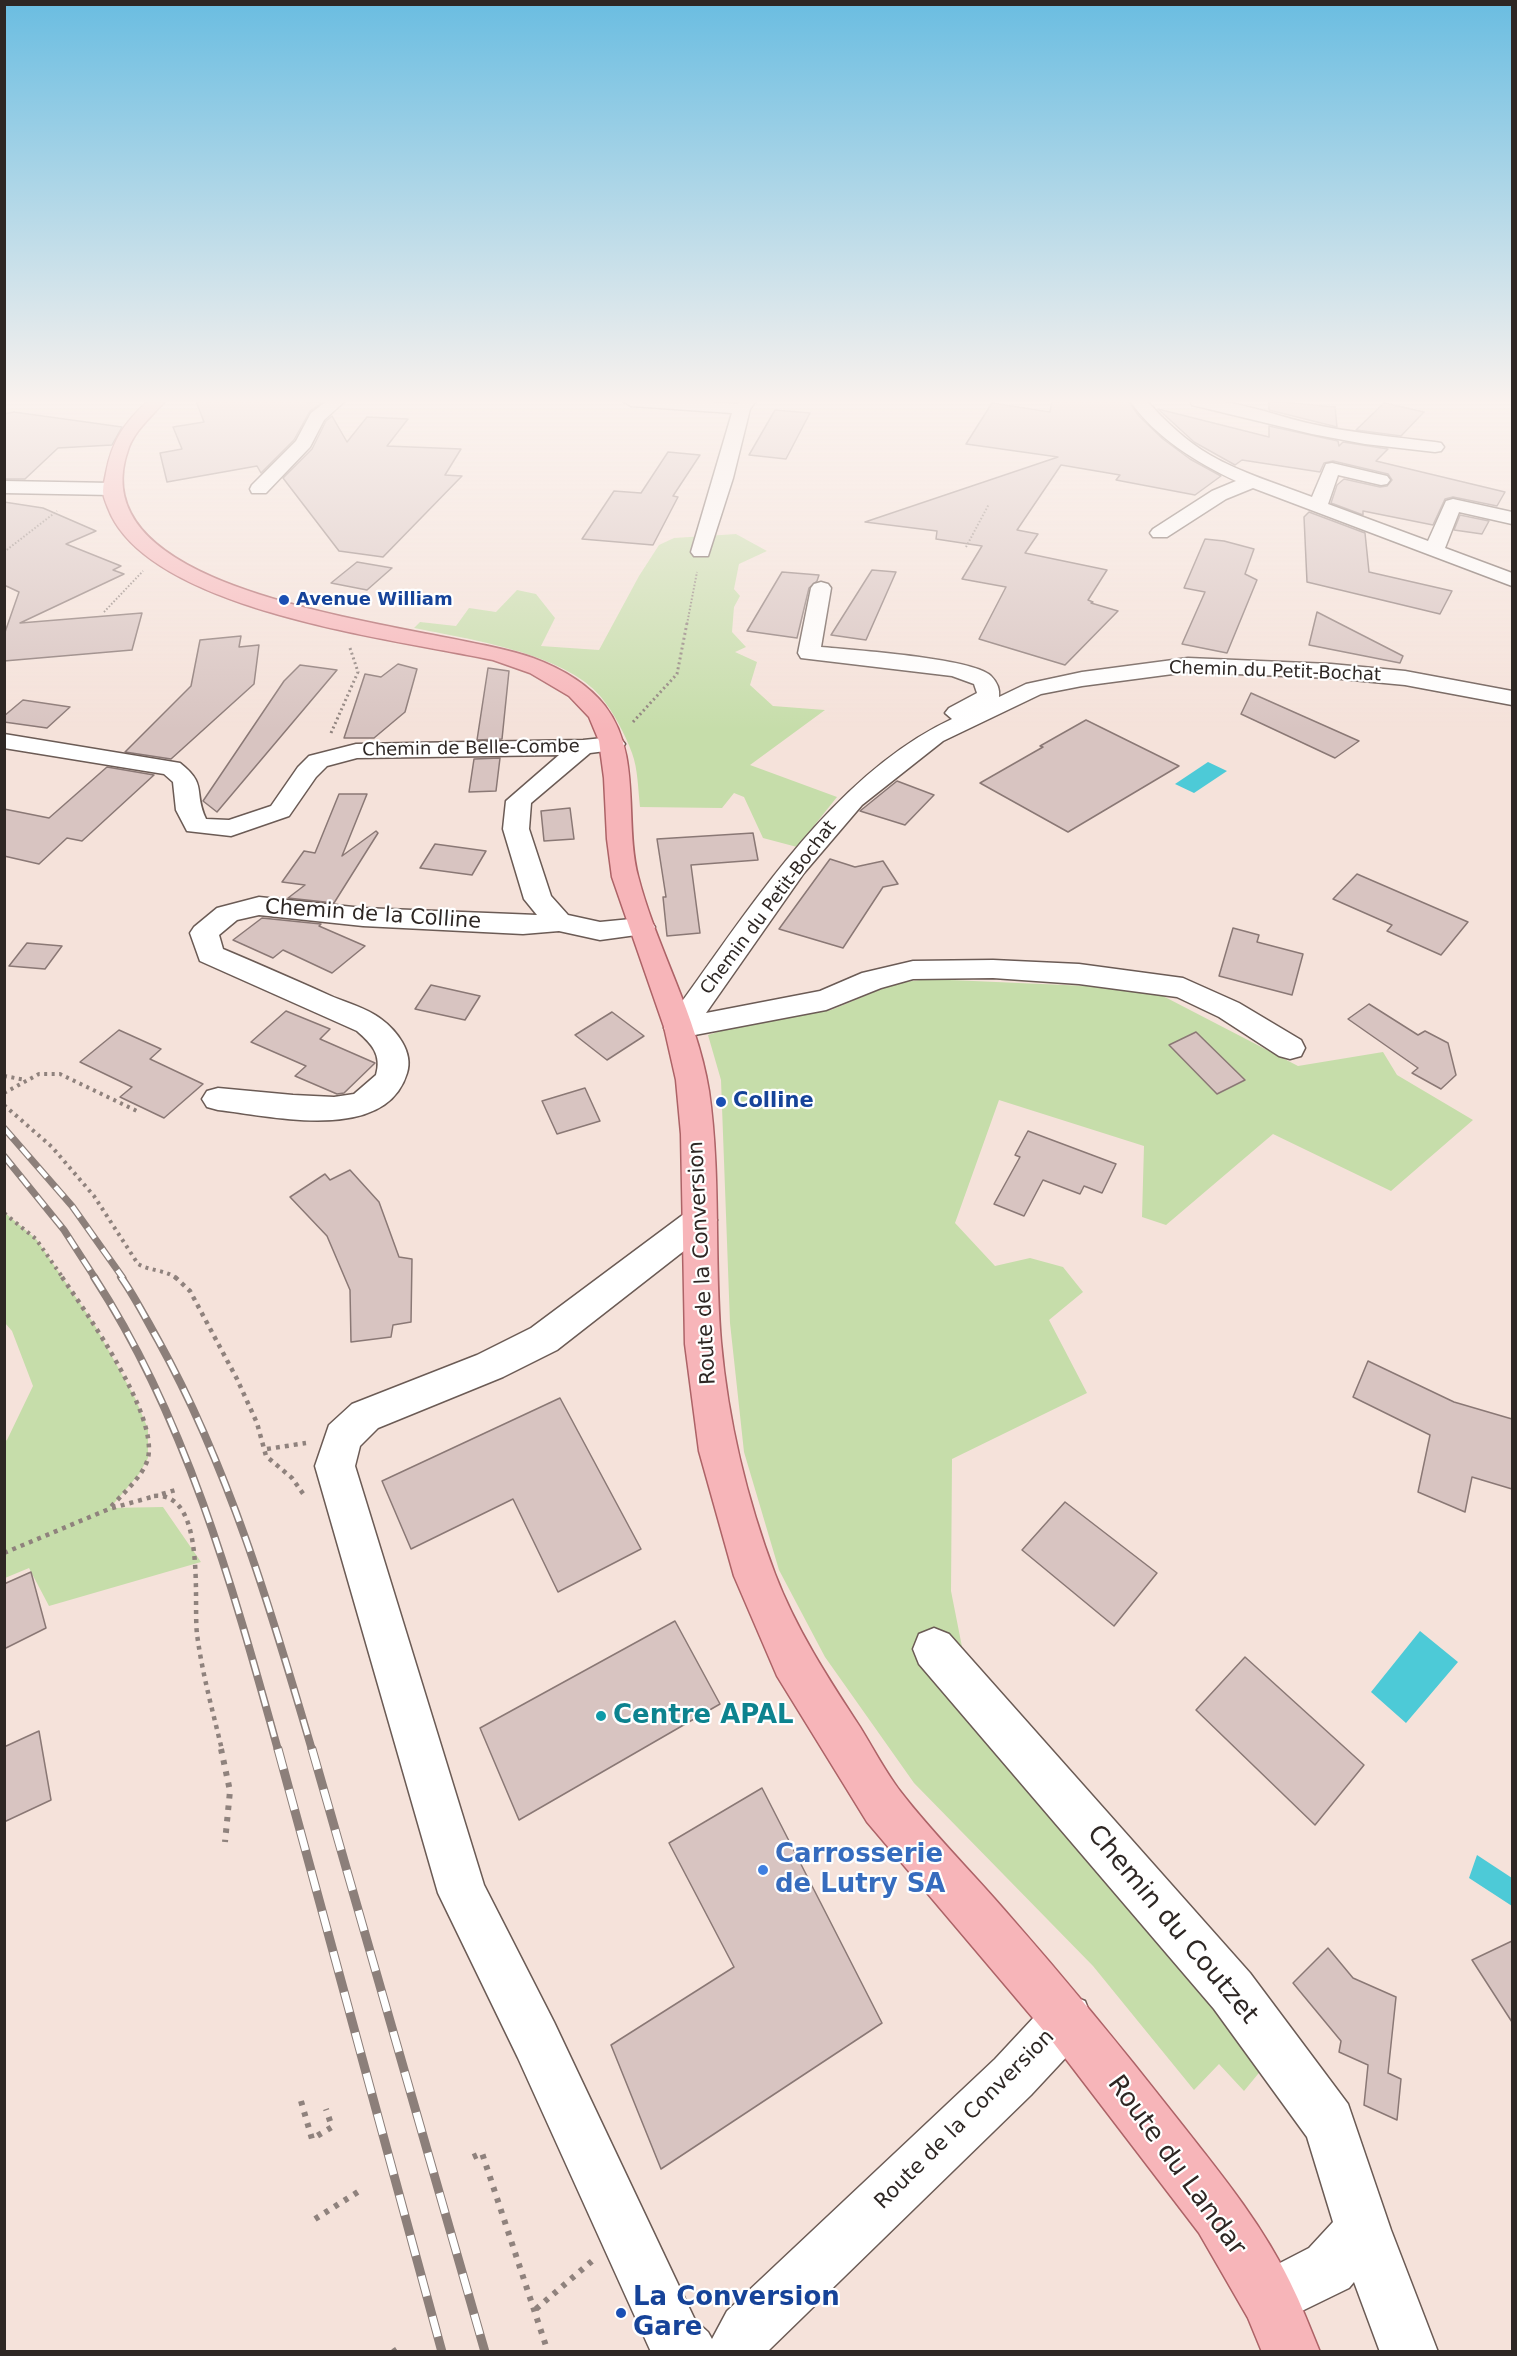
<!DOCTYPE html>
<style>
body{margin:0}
#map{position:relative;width:1517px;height:2356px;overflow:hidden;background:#f5e2da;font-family:"DejaVu Sans",sans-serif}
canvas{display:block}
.frame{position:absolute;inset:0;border:6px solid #2e2724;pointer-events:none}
</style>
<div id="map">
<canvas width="1517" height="2356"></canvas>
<div class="frame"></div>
</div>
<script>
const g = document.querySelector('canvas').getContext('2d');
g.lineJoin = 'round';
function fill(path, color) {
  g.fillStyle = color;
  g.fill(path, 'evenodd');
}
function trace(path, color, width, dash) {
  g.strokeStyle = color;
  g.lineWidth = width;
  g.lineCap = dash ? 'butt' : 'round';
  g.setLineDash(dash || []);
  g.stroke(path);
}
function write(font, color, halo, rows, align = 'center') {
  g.font = font + ' "DejaVu Sans",sans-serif';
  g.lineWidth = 4.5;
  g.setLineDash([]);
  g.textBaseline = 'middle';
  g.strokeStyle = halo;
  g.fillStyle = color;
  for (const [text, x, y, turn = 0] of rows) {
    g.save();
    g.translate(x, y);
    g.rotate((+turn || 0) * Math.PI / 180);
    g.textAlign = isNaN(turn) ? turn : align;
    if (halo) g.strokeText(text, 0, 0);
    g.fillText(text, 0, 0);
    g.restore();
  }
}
fill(new Path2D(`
 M736,534L767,551L739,564L734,589L740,596L734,607L732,632L746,647L735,652L757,662L750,685L773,706L825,710L750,765L837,797L797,847L763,838L744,797L734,793L722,808L640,807C638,790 638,769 632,753C625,734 614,713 601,697C565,653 468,639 414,628L420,622L456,626L469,608L496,612L517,590L536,594L555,618L541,646L599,650L639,576L659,545L674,538Z
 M928,979L1109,987L1163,996L1298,1066L1383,1052L1397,1075L1473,1120L1391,1191L1273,1134L1166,1225L1142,1217L1144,1146L999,1100L955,1223L995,1266L1030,1258L1063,1267L1083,1292L1049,1320L1087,1393L952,1459L951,1591L977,1723L1263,2068L1244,2091L1219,2064L1194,2090L1093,1966L914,1783L825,1657L779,1570L744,1452L730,1323L721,1080L708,1035L757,1020L831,1010L896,983Z
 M5,1213L36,1239L94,1324L135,1398L148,1429V1458L139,1474L110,1508L163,1507L201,1562L49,1606L29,1568L5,1578V1441L7,1440L33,1386L12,1331L5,1323Z`), '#c6ddaa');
fill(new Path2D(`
 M1208,762L1227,771L1194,793L1175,784Z
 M1420,1631L1458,1662L1406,1723L1371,1692Z
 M1477,1855L1512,1878V1906L1469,1878Z`), '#4dcad7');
const building = new Path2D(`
 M196,401H306L307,403L324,401L310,411L294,440L261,473L257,466L167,482L160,453L182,449L173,427L204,422Z
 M1052,401H1128L1139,416L1163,439L1190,459L1221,476L1195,495L1116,480L1120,475L1061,465L1017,530L1038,534L1025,553L1107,570L1088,600L1093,602L1091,603L1118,611L1065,665L979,639L1006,587L962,579L982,546L936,539L937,531L865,522L1058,457L966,444L992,403L1050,412Z
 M1269,401L1335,407L1337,427L1269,410Z
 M1384,403L1424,412L1401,436L1356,430Z
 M1158,409L1269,437V426L1338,441L1339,446L1343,442L1388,449L1376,461L1505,492L1497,506L1453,497L1445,499L1433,525L1363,511V515L1331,503L1337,485L1344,479L1380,487L1387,486L1392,480L1388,474L1333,461L1324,463L1320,472L1242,460L1235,465L1194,442Z
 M775,410L810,413L786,459L749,455Z
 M14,412L122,427L112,445L58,448L25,479H4V414Z
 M332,416L347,442L367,417L408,419L387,446L461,449L445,475L462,476L383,557L339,551L283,478L312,449L326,421Z
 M668,452L700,455L673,496L678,497L653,545L582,539L614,491L641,493Z
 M4,502L43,508L96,531L66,544L121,566L113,570L124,574L20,623L142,613L132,650L4,661V635L19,592L4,585Z
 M1309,512L1365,533L1369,572L1452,591L1440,614L1307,582L1304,517Z
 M1460,515L1489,521L1482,534L1454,530Z
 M1205,539L1224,541L1254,549L1245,574L1257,580L1227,653L1182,644L1205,592L1184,588Z
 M357,562L392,568L367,590L331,583Z
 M872,570L896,572L866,640L831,635Z
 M782,572L819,575L817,581L809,588L797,638L747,631Z
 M1317,612L1403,656L1400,663L1309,645Z
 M241,636L239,647L259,645L254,684L171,759L125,752L191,686L200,640Z
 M398,664L417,669L405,712L374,738H344L365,674L381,677Z
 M300,665L337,670L217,812L203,801L284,681Z
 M488,668L509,671L502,739L477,740Z
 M1251,693L1359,741L1335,758L1241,714Z
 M23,700L70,707L47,728L4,722V716Z
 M1086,720L1179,766L1068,832L980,783L1043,747L1040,746Z
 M500,758L496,791L469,792L474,759Z
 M107,767L154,775L82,841L67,838L39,864L4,856V809L49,818Z
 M897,781L934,795L905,825L860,811Z
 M339,794H367L342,856L376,831L378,833L334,903L288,898L305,885L282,882L304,851L315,853Z
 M570,808L574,839L544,841L541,811Z
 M753,833L758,860L691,865L700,933L667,936L663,897H666L657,839Z
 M435,844L486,851L472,875L420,868Z
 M830,859L855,867L883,861L898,884L883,887L843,948L779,929Z
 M1357,874L1468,922L1441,955L1387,931L1392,925L1333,899Z
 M262,918L321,924L319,926L365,946L332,973L283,950L273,958L233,940Z
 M1233,928L1259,935L1257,942L1303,954L1292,995L1219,976Z
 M27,943L62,946L45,969L9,966Z
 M431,985L480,996L465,1020L415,1009Z
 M1369,1004L1418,1035L1425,1031L1448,1043L1456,1075L1441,1089L1412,1073L1418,1068L1348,1019Z
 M286,1011L330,1029L320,1039L375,1063L344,1093L337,1094L295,1076L306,1066L251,1042Z
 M612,1012L644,1036L607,1060L575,1035Z
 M119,1030L161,1049L150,1059L203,1084L164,1118L120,1097L132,1087L80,1062Z
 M1196,1032L1245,1080L1217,1094L1169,1045Z
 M585,1088L600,1121L557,1134L542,1101Z
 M1028,1131L1116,1164L1102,1193L1084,1186L1080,1194L1043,1180L1024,1216L994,1204L1020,1157L1015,1155Z
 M350,1170L379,1202L399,1257L412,1259L411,1322L393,1325L391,1337L351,1342L350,1290L327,1236L290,1197L325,1174L330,1180Z
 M1368,1361L1454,1402L1512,1419V1489L1472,1477L1465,1512L1418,1492L1430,1435L1353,1397Z
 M560,1398L641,1549L558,1592L513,1499L411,1549L382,1481Z
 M1065,1502L1157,1573L1114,1626L1022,1550Z
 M31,1572L46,1628L4,1649V1584Z
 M675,1621L720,1704L519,1820L480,1728Z
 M1245,1657L1364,1765L1315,1825L1196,1710Z
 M39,1731L51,1800L4,1822V1747Z
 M762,1788L882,2023L661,2169L611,2045L734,1967L669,1843Z
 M1512,1941V2022L1472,1960Z
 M1328,1948L1353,1978L1396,1997L1388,2073L1401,2079L1397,2120L1364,2105L1368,2065L1339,2052L1341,2041L1293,1983Z`);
fill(building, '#d8c4c1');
trace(building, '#8a7875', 1.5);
const minor = new Path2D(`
 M327,401H345L324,420L310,447L266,493H252L250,489L252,485L296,441L311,413Z
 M623,401H694L737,404L740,401H756L750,409L733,478L708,556H694L691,552L732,413L631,406Z
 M1130,401H1147C1164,420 1187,442 1210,455C1241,473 1278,484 1312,497L1326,464L1332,463L1387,476L1390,480L1387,484L1381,485L1338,475L1328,504L1428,541L1446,501L1453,499L1512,512V524L1459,512L1445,548L1512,573V586L1253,488L1226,499L1167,537H1153L1150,533L1153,529L1212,491L1236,481C1196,462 1156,438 1130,401Z
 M1190,401C1230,397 1272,415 1312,424C1352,433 1394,437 1435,442L1441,443L1444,447L1441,451L1435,452L1365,444L1312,434L1192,405Z
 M4,481L112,483L119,485L121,489L119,493L112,495L4,493Z
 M821,582L828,584L831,588L821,647C851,650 974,658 991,676C997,682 1000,689 999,697L1026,684L1082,672L1188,658L1331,664L1405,671L1512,691V705L1405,685L1331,678L1188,672L1082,686L1041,694L943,741L862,805L804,873L706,1013L820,991L862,973L913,961L993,960L1079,964L1183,978L1239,1003L1301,1040L1305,1048L1301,1056L1290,1059L1279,1056L1219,1017L1177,997L1079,984L993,978L913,979L881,988L826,1010L679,1038L668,1035L664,1028L668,1021C746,915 830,776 952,719L945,713L949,708L977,693L974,684L952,676L801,658L798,653L811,588L814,584Z
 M4,734L180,763C208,785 193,791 206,819L229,820L271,806L298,767L309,756L356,744L583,740L613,737L621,739L625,744L621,749L590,753L531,803L529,829L551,896L568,915L600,922L641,918L651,921L655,927L651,933L600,940L559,931L523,934L363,926L259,915L237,920L219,935L223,949C259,964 295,980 331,996C347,1003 367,1008 381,1019C396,1030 414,1052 407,1073C386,1144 271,1116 218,1110L207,1107L202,1099L207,1091L218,1088L293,1095L334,1097L354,1094L376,1075C382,1055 372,1044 357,1031L200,961L190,933L194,927L217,908L259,897L363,908L537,915L524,899L503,829L506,801L559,755L357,758L327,766L316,777L289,816L231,836L187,831L176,810L173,782L164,774L4,748Z
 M700,1207L712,1211L717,1220L712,1229L557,1350L503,1377L378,1428L360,1446L355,1466L484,1885L554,2022L695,2320L708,2332L712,2339L727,2311L995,2059L1049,2001L1067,1994L1085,2001L1092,2019L1085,2037L1031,2095L767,2352H651L518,2058L438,1893L315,1466L329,1425L352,1404L477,1355L531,1328L688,1211Z
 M934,1628L949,1634L1250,1973L1348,2104L1391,2230L1438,2352H1380L1354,2282L1349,2288L1269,2327L1249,2319L1241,2299L1249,2279L1309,2248L1333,2222L1307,2137L1214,2009L919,1664L913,1649L919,1634Z`);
const major = new Path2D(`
 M148,401H165C152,416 134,431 128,450C73,605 445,625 533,658C560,668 587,683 605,706C642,754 624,821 638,876C657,950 697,1015 709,1091C721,1174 714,1259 721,1342C728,1420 747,1500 775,1574C796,1629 828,1678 860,1727C873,1748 885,1771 900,1791C933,1834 973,1873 1008,1914C1066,1980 1122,2048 1176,2117C1217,2169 1261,2222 1290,2282C1301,2304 1310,2328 1320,2352H1262L1248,2318L1199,2233L1049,2037L867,1822L777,1676L734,1576L699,1451L685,1344L681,1134L676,1080L664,1027L612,877L607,839L604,778L599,741L589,717L569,696L530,673L493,660C396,639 147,611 108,508C106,503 103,496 103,491C103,485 105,479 106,473C112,441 124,423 148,401Z`);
trace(minor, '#6b5b55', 3);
trace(major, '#ad6367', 3);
trace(new Path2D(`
 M966,547L989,504
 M4,552L57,511
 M104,612L143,571
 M687,624L697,572`), '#8f827d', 2, [1.5, 2]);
trace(new Path2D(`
 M633,722L677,674L687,623
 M331,733L358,672L350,648`), '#8f827d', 3, [2, 3]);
trace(new Path2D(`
 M4,1076L26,1080
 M4,1093L39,1074H60L139,1112
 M4,1105L52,1147L94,1196L138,1264C150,1271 166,1270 176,1278
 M4,1213L36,1239L63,1278`), '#8f827d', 4, [3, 4.5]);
trace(new Path2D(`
 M62,1277C87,1314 158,1414 148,1458C144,1476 121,1495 109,1509
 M175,1277L190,1291L237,1379L257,1423L266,1456L292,1478L304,1495
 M267,1449L306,1443
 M162,1494L179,1489
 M154,1496C207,1491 193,1602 197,1634C202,1673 213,1712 222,1750
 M4,1553L109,1509L155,1496`), '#8f827d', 4.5, [4, 5]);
trace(new Path2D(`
 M221,1749L230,1791L225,1842
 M301,2101L312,2139L332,2127L326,2109
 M473,2157L482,2153L548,2352
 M315,2219L361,2190
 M536,2309L592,2261
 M393,2352L402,2346`), '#8f827d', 6, [4.5, 7]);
fill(minor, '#fff');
fill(major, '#f7b5b9');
const railFar2 = new Path2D(`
 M4,1128L72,1206L123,1278
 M4,1156L64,1230L95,1278`);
const railFar1 = new Path2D(`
 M94,1277C187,1420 233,1588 278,1750
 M121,1277C135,1297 146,1319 158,1340C229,1468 271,1610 312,1750`);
const rail = new Path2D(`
 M278,1749L442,2352
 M312,1749L485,2352`);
trace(railFar2, '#8c7f7a', 7);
trace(railFar1, '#8c7f7a', 8);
trace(rail, '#8c7f7a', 9);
trace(railFar2, '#fff', 4.5, [13]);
trace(railFar1, '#fff', 5, [16]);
trace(rail, '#fff', 7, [21]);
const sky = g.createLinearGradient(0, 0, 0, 730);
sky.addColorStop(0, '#6abde1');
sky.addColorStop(0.55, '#faf2ee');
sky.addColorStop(1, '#faf2ee00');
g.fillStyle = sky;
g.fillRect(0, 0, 1517, 730);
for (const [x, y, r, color] of [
 [284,600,6,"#1a4fb4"],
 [721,1102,6,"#1a4fb4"],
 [601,1716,6,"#0f9aa8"],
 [763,1870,6,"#3f7fe0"],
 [621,2313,6,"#1a4fb4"]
]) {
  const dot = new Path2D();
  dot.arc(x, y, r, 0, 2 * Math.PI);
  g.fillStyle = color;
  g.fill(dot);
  trace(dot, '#fff', 2);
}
write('bold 18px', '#164399', '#fff', [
 ["Avenue William",296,600]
], 'left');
write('18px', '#2e2724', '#fff', [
 ["Chemin du Petit-Bochat",1275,672,2],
 ["Chemin de Belle-Combe",471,749,-1],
 ["Chemin du Petit-Bochat",769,908,-53]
]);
write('21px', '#2e2724', '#fff', [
 ["Chemin de la Colline",373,915,4],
 ["Route de la Conversion",703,1263,-93],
 ["Route de la Conversion",965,2120,-45]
]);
write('bold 21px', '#164399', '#fff', [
 ["Colline",733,1102]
], 'left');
write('bold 26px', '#0d838f', '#fff', [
 ["Centre APAL",613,1716]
], 'left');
write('bold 26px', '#366cbe', '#fff', [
 ["Carrosserie",775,1855],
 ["de Lutry SA",775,1885]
], 'left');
write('26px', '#2e2724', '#fff', [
 ["Chemin du Coutzet",1172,1925,50],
 ["Route du Landar",1176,2166,54]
]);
write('bold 26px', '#164399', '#fff', [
 ["La Conversion",633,2298],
 ["Gare",633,2328]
], 'left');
</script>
